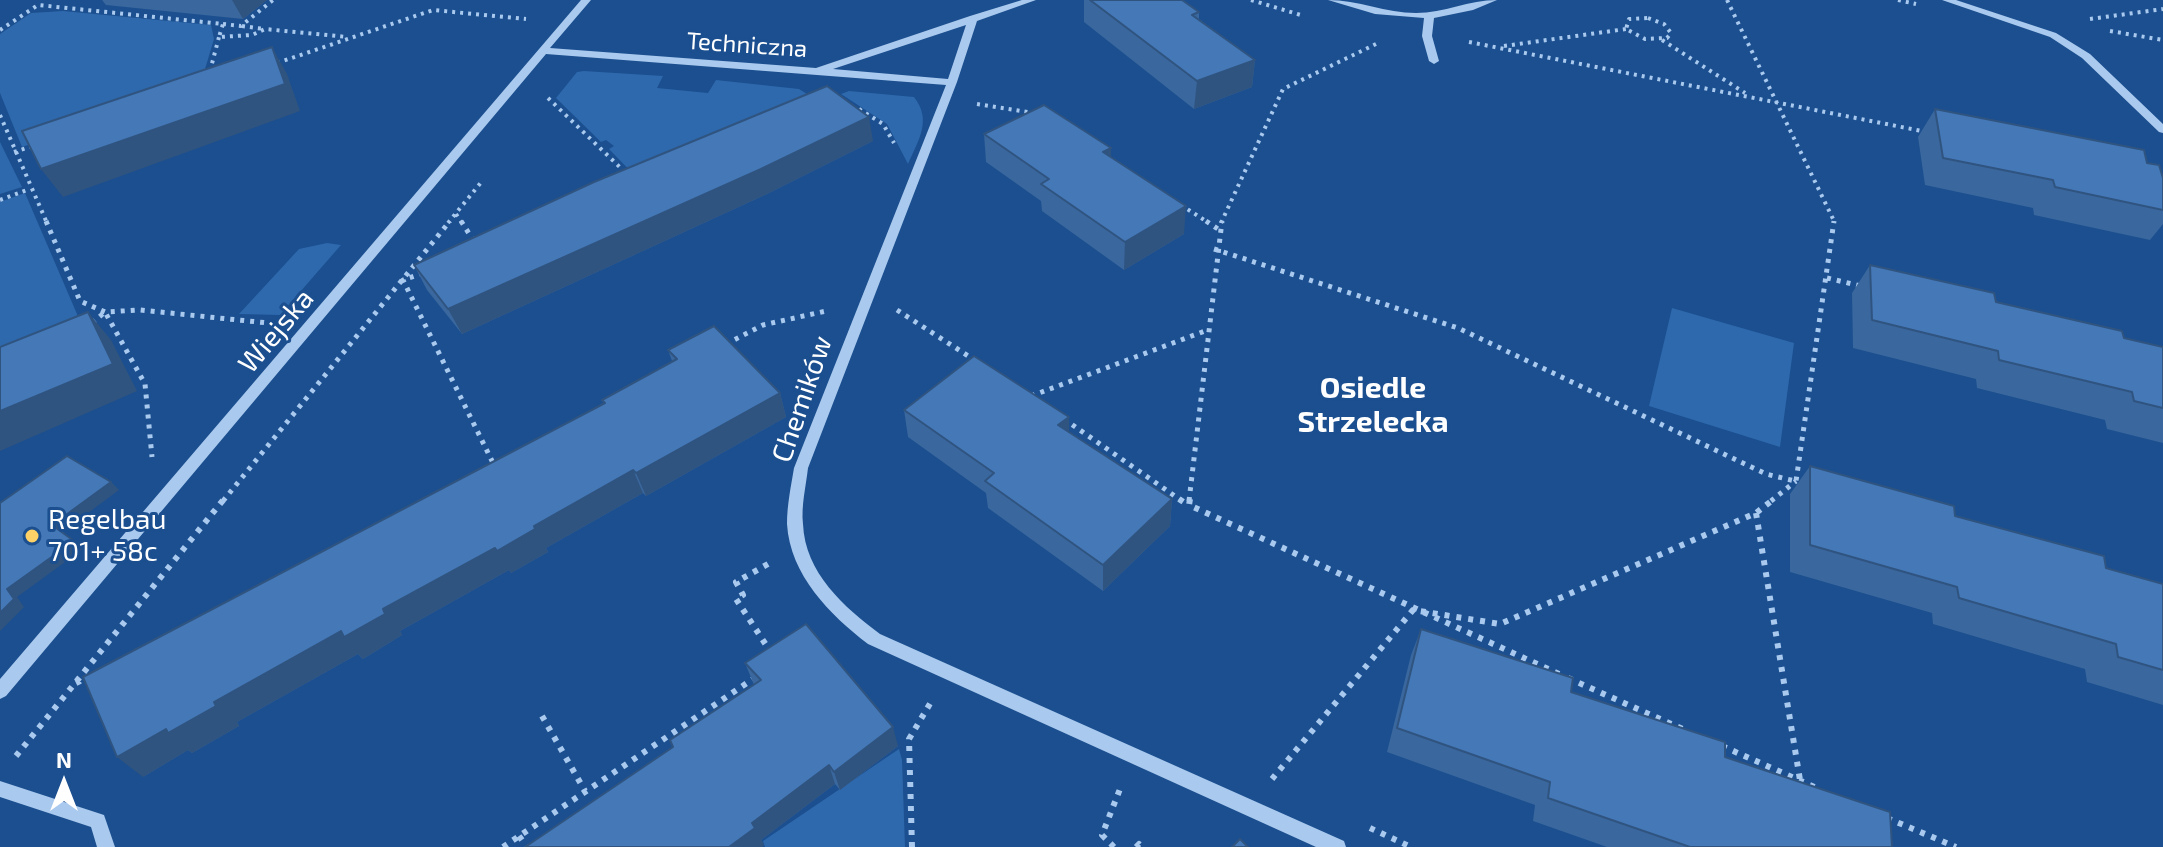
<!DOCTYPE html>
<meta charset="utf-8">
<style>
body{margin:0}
#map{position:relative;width:2163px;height:847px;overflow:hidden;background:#1b4f8f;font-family:"Exo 2",sans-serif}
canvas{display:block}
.north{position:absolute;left:24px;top:743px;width:80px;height:80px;-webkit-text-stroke:6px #1b4f8f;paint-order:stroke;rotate:0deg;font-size:22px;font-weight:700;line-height:32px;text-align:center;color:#fff}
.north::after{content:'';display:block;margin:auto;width:28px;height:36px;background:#fff;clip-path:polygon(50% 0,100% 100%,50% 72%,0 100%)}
</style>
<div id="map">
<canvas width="2163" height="847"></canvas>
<div class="north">N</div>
</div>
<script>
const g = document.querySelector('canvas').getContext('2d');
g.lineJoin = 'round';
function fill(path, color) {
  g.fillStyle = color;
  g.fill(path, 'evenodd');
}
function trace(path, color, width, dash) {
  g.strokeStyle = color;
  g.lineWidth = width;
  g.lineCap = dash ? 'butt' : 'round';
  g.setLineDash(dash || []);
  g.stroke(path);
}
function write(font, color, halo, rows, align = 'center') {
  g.font = font + ' "Exo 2",sans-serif';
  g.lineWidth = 6;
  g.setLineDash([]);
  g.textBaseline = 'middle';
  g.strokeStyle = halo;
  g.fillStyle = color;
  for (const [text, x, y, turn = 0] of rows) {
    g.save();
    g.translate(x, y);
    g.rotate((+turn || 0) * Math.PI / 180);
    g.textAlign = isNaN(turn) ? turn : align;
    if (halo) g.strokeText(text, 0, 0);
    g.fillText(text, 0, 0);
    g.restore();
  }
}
fill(new Path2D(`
 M63,11L211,25L214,39L200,86L22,147L0,93V34L31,13Z
 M584,71L663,76L657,88L708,93L716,80L799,89L815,99L636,177L609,149L614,146L606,140L601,142L556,98L577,72Z
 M849,91L914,97C932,120 919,139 908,164L887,124L841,94Z
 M0,142L22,187L0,194Z
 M25,193L80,321L0,359V202Z
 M327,243L341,245L280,315L239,314L299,249Z
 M1672,308L1794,343L1780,447L1649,406Z
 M899,749L902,760L905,847H765L763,841Z`), '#2e69ad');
trace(new Path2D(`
 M1251,0L1304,16
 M1727,0L1835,223
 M1898,0L1916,4
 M1648,18L1664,24L1671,33L1667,38L1645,39L1626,29L1629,19Z
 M2090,19L2163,9
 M223,24L241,26L273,0
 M242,26L264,29
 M0,30L38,5L223,24L219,37L252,35L265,29L347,37
 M2110,31L2163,40
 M1662,40L1745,93
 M1469,42L1927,132
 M1504,46L1626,29
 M277,63L433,10L526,19
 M210,71L219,37
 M548,98L628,175
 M977,104L1034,113
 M859,109L883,124L894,143
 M0,115L47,223
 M14,152L36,145
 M0,200L30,189
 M1181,205L1209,223
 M456,214L462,223
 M448,223L483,180
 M1221,223L1283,89L1376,44`), '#a9c9ee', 4, [3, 5]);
trace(new Path2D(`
 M46,221L80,301L105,312L140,310L268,323
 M461,221L475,243
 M1206,221L1218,229
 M1214,249L1458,328L1766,474L1795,481
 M423,273L403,280L494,465
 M1827,278L1861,286
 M897,310L976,361
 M92,323L105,312L145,384L152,457
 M726,344L763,325L826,311
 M1031,396L1205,331
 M1064,419L1182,501
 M1805,484L1796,481L1834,221
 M223,501L450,221
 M1189,501L1222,221
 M1771,501L1796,481`), '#a9c9ee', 5, [4, 6]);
trace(new Path2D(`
 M1179,499L1188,505
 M1190,499L1189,505L1559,674
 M1756,513L1800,780
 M768,564L736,582L743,595L736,599L770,651
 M1568,678L1687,731
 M76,683L90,676
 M542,716L585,791
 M1722,746L1819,789
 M16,756L224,499
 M1272,779L1413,610L1500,624L1756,513L1774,499
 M1887,818L1956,847
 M1370,828L1411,847
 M519,836L527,847
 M503,847L756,677
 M912,847L909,739L931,702
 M1114,847L1102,835L1120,789
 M1136,847L1139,844L1142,847`), '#a9c9ee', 6, [5, 7]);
fill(new Path2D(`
 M581,0H591L550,48L816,68L970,16L1022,0H1036L977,21L957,82L808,468C806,486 801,506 803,524C805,573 844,607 880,634L1344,841L1346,847H1316L868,644C830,615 790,575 787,524C787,505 791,486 794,468L946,85L546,54L6,696L0,699V679ZM966,25L948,79L833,69Z
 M1328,0C1358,0 1386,13 1416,13C1444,13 1469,0 1497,0L1473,10L1434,18L1432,36L1439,61L1434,64L1429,61L1422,36L1424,18L1375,14Z
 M1942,0H1956L2056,33L2090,54L2163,124V133L2159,132L2082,58L2050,37Z
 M0,781L104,815L115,847H97L91,827L0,797Z`), '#a9c9ee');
fill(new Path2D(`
 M102,0H267L243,19L106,5Z
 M1084,0H1182L1199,12V19L1255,60L1252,87L1194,109L1084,22Z
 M1935,109L2147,163L2163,178V224L2150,240L2034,215L2033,208L1925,185L1918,137Z
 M984,134L1111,158L1184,234L1124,270L1042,211L1041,201L986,162Z
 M873,141L767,194L462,334L427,290L414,265Z
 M1870,265L2124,338L2163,347V443L2107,429L2105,420L1977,388L1976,379L1853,348L1852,293Z
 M668,350L780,393L786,417L646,496L643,493L546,548L548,552L511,573L509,570L400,631L402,635L363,659L358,654L237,722L239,726L192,753L188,750L143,777L604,404L602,400L672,361Z
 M904,410L1069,432L1172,499L1170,526L1103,591L988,508L986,493L908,437Z
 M1810,466L2106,568L2163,584V705L2087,682L2085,669L1933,624L1932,613L1790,572V494Z
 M1421,629L1725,757L1892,847H1607L1533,821L1535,805L1387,752L1411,655Z
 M745,663L898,746L840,790L835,784L761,840L764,845L673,747L754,685Z`), '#3a679d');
fill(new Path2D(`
 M232,0H267L243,19Z
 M272,47L287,74L300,111L63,197L41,169Z
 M1255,60L1252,87L1194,109L1197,81Z
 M869,117L873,141L767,194L462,334L448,309Z
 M1111,148V175L1103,152Z
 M1186,206L1184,234L1124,270L1125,242Z
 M88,312L111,340L137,391L0,451V411Z
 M780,393L786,417L646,496L636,473Z
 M1069,417V444L1058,425Z
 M633,470L643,493L546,548L548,552L511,573L509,570L400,631L402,635L363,659L358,654L237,722L239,726L192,753L188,750L143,777L117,757L214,702Z
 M111,482L119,490L61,533L52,525Z
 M1172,499L1170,526L1103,591V565Z
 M74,541L83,549L17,597L24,607L0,631V613L7,589Z
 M893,727L898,746L840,790L834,772Z
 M829,765L835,784L761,840L764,845L762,847H729L752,823Z`), '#305480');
const building = new Path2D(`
 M1090,0H1182L1199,12L1192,15L1255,60L1197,81Z
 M272,47L285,84L41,169L22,131Z
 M827,86L869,117L761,169L448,309L414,265L594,182Z
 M1044,105L1111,148L1103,152L1186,206L1125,242L1041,184L1049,179L984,134Z
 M1935,109L2144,150L2147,163L2159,165L2163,178V210L2055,187L2053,180L1943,158Z
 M1870,265L1994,293L1996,302L2122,331L2124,338L2163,347V408L2134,401L2132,392L1999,360L1998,351L1872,320Z
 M88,312L113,364L0,411V347Z
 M714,326L780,393L636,473L633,470L534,526L535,529L497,551L495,548L383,609L385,614L344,637L341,631L214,702L216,706L168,733L166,729L117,757L83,677L605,403L602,400L677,359L668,350Z
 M974,356L1069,417L1058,425L1172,499L1103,565L985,481L994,473L904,410Z
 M67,456L111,482L52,525L74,541L7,589L14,599L0,613V503Z
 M1810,466L1954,506L1955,516L2104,556L2106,568L2163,584V670L2118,657L2116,644L1959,598L1957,587L1810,545Z
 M806,624L893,727L834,772L829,765L752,823L755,828L729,847H525L673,747L670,740L761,680L745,663Z
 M1421,629L1573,678L1571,692L1725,742V757L1890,812L1892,847H1690L1548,798L1550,782L1397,728Z
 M1240,839L1248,847H1232Z`);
fill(building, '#4478b7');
trace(building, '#305480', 2);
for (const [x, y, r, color] of [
 [32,536,8,"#ffd166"]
]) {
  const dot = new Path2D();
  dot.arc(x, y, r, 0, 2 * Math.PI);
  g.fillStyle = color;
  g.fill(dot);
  trace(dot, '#1b4f8f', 3);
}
write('24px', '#fff', '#1b4f8f', [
 ["Techniczna",747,45,4]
]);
write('28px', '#fff', '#1b4f8f', [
 ["Wiejska",276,331,-50],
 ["Chemików",802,399,-71]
]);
write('28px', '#fff', '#1b4f8f', [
 ["Regelbau",48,520],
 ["701+ 58c",48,552]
], 'left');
write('bold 30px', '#fff', '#1b4f8f', [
 ["Osiedle",1373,388],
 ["Strzelecka",1373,422]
]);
</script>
